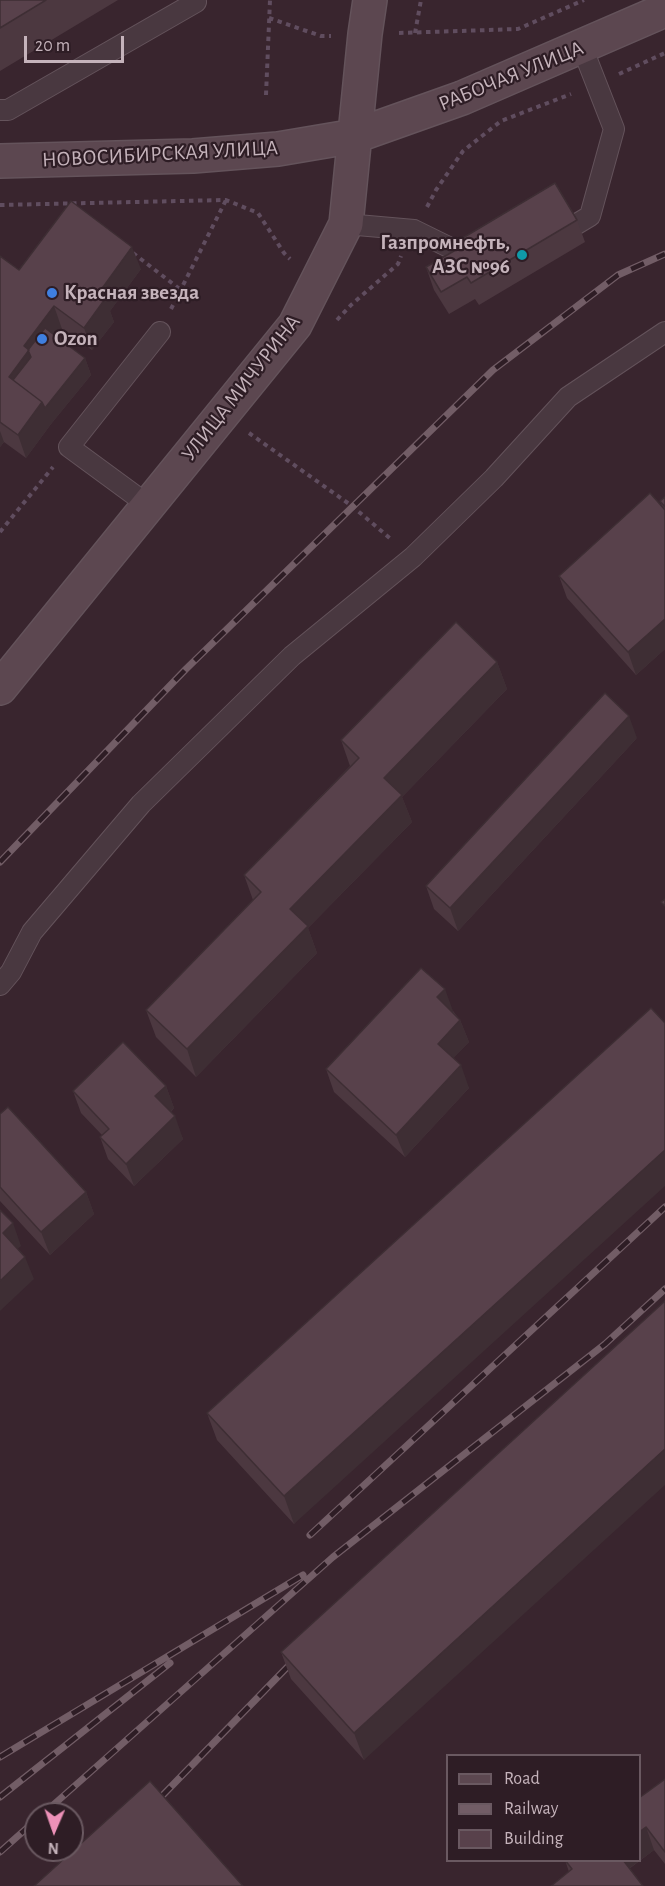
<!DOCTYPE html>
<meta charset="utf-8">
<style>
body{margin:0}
#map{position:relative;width:665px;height:1886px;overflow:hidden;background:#39252e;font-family:"Alegreya Sans",sans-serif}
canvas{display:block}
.legend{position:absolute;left:446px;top:1754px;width:195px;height:108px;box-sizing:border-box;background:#2e1d25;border:2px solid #6a5961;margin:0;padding:8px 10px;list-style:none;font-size:18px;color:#c5b3bb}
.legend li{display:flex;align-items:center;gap:12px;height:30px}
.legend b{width:30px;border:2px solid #6a5961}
.north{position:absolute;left:24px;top:1802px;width:60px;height:60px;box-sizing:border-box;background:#2e1d25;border:2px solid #6a5961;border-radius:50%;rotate:182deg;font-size:16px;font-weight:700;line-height:24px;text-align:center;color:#c5b3bb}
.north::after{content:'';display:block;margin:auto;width:21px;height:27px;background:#ed91b8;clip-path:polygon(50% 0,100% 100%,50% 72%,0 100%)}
.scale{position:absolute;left:24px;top:36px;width:100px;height:27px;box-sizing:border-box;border:3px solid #c5b3bb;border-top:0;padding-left:8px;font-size:18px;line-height:21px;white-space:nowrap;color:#c5b3bb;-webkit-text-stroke:4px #2e1d25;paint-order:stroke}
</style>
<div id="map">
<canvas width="665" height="1886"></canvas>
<ul class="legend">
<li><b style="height:8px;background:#5c4750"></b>Road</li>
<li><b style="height:8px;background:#725d66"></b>Railway</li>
<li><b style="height:16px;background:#58414b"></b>Building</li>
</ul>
<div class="north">N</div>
<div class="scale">20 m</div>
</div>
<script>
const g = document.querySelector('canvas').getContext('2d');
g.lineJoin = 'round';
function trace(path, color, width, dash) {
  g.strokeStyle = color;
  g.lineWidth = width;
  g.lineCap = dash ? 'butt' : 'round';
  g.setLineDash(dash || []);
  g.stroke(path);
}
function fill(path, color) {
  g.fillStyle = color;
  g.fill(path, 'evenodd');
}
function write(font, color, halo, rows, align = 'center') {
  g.font = font + ' "Alegreya Sans",sans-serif';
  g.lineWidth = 4.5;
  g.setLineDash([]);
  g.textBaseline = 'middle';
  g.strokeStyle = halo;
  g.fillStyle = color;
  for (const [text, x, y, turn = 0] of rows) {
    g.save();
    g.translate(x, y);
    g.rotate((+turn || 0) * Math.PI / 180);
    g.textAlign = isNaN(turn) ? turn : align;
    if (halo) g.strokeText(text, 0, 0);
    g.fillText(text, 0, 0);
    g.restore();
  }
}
const lane = new Path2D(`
 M0,110H8L196,2
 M346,224L414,230L477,261
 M555,237L590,216L614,129L582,47
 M148,505L69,447L160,332
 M0,985L11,972L32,932L141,804L292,656L413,557L494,478L568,397L665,332`);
const secondary = new Path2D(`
 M0,161L193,156L278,149L355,136L462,98L665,10
 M0,688L295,325L346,224L365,34L370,0`);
trace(lane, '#64535b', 22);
trace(secondary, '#64535b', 36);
trace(new Path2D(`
 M269,18L321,36H331
 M399,33L518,29L584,0
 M415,33L421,0
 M619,74L665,53
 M266,95L270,0
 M0,205L226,200L258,213L284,253L290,259
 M427,207L436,190L463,151L501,121L571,94
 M133,253L181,290
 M171,309L226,200
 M337,320L351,305L398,264L401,256
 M249,433L352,506L392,540
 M0,532L53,467`), '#604d5f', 4, [4.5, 4.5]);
trace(lane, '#493840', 20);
trace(secondary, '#5c4750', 33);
const rail = new Path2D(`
 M0,862L186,669L493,370L618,275L665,254
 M310,1535L665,1207
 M0,1757L303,1575
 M0,1797L170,1663
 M161,1797L299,1655
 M43,1814L333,1557L605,1344L665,1289
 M0,1852L36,1820`);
trace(rail, '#725d66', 7);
trace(rail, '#2e1d25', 4.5, [14]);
fill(new Path2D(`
 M0,0H118L0,71Z
 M577,220L585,242L479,305L475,299L449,314L434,290L426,267L453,251L451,245Z
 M0,256L19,270L141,269L110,311L114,322L92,350L62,329L56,337L85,358L91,375L51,424L26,458L4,442L0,447Z
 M665,497V649L636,675L567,598L559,576L662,506L660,501Z
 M497,662L507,689L402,797L412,822L308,928L317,953L196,1077L156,1037L146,1010L253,900L244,875L350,766L341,740Z
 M637,738L458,931L434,909L426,886Z
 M651,1008L294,1524L217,1440L207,1413Z
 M453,1011L460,1020L469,1042L453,1058L469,1088L405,1157L334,1092L326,1069Z
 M166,1086L174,1108L171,1112L183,1139L134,1186L108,1159L100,1137L102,1135L81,1113L73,1091Z
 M0,1114L86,1192L94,1214L50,1255L0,1201Z
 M665,1301L364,1760L291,1679L281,1652Z
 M665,1779V1864L654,1850L629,1869L569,1872L565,1860H639V1798Z`), '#4c3840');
fill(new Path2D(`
 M132,247L141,269L110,311L114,322L92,350L84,328L98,294Z
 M54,306L62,329L34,366L23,392L9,377L24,346Z
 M85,358L91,375L51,424L26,458L18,435L42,402Z
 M0,431L4,442L0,447Z
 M665,619V649L636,675L628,652Z
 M497,662L507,689L402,797L412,822L308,928L317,953L196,1077L187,1049L290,909L384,778Z
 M629,716L637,738L458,931L450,908Z
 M445,989L453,1011L445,1020L437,997Z
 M460,1020L469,1042L446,1066L438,1044Z
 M461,1065L469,1088L405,1157L396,1135Z
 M166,1086L174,1108L163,1119L155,1096Z
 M175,1116L183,1139L134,1186L126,1164Z
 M665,1150V1186L294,1524L284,1496Z
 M86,1192L94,1214L50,1255L41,1232Z
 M13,1223L21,1246L11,1255L3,1233Z
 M25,1257L34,1279L0,1311V1281Z
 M665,1449V1485L364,1760L354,1733Z
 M646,1827L654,1850L627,1870L624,1860H639V1832Z`), '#3e2e34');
const building = new Path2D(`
 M0,0H46L0,28Z
 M555,183L577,220L471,283L467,277L441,292L426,267L454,251L451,245Z
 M71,201L132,247L98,294L105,299L84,328L54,306L24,346L29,350L9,377L42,402L18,435L0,422V256L19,270Z
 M45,328L85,358L45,408L42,402L13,380L31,357L28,350Z
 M650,493L665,510V619L628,652L559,576Z
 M665,497V507L660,501Z
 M456,622L497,662L384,778L402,795L290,909L308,926L187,1049L146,1010L261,892L244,875L359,758L341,740Z
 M605,693L629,716L450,908L426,886Z
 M665,899V906L661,902Z
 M421,968L445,989L437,997L460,1020L438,1044L461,1065L396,1135L326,1069Z
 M651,1008L665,1023V1150L284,1496L207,1413Z
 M123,1042L166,1086L155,1096L175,1116L126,1164L100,1137L109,1129L73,1091Z
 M8,1107L86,1192L41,1232L0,1187V1114Z
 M0,1210L13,1223L3,1233L25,1257L0,1281Z
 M665,1301V1449L354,1733L281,1652Z
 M665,1779V1852L646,1827L639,1832V1798Z
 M150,1781L243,1886H34Z
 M565,1860H623L643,1886H551L572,1869Z`);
fill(building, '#58414b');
trace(building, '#3e2e34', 1.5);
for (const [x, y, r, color] of [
 [522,255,6,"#0f9aa8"],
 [52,293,6,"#3f7fe0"],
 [42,339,6,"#3f7fe0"]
]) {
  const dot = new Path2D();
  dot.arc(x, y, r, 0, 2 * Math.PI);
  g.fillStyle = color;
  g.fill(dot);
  trace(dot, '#2e1d25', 2);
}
write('21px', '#c5b3bb', '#2e1d25', [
 ["РАБОЧАЯ УЛИЦА",511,76,-22],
 ["НОВОСИБИРСКАЯ УЛИЦА",160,154,-3],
 ["УЛИЦА МИЧУРИНА",241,388,-52]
]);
write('bold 21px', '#c5b3bb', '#2e1d25', [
 ["Газпромнефть,",510,243,"right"],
 ["АЗС №96",510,267,"right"],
 ["Красная звезда",64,293],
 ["Ozon",54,339]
], 'left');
</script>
